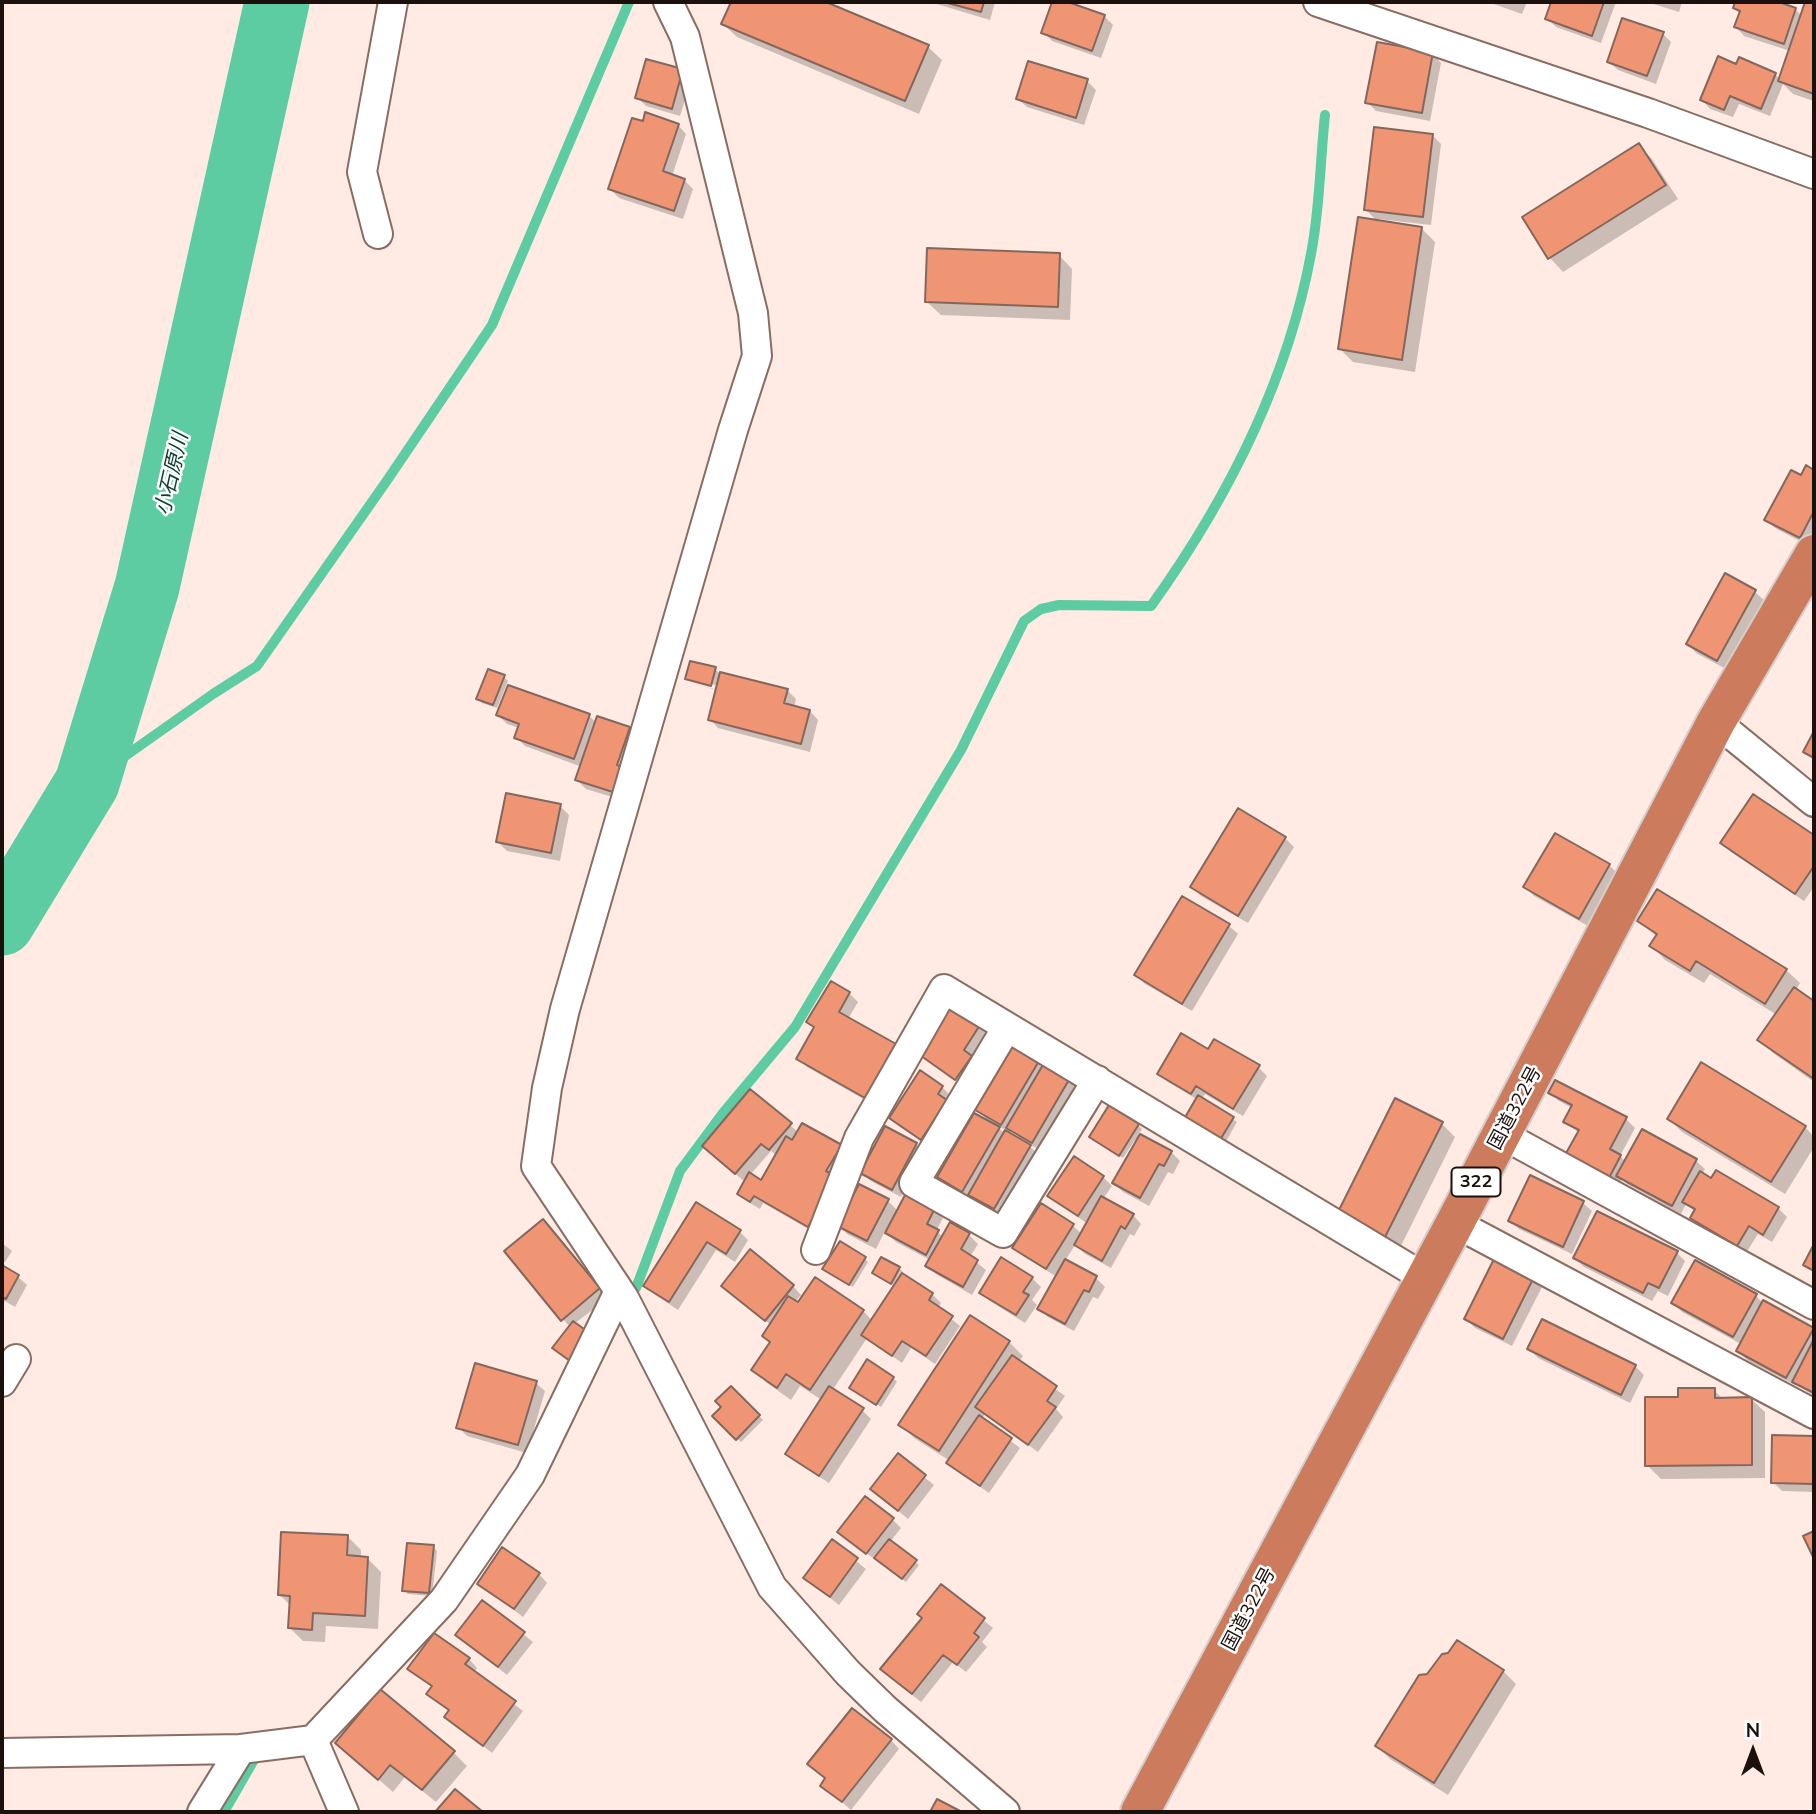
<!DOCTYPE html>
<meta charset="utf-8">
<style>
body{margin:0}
#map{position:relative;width:1816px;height:1814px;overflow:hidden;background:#ffebe4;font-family:Mulish,sans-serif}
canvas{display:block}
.frame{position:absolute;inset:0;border:4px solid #1b100c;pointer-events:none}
.north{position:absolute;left:1718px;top:1716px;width:70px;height:70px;-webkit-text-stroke:5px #fff;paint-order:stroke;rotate:0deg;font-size:19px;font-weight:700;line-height:28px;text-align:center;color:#1b100c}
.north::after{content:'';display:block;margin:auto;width:24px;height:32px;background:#1b100c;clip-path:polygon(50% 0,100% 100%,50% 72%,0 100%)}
</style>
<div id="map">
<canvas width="1816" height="1814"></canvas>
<div class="frame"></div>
<div class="north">N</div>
</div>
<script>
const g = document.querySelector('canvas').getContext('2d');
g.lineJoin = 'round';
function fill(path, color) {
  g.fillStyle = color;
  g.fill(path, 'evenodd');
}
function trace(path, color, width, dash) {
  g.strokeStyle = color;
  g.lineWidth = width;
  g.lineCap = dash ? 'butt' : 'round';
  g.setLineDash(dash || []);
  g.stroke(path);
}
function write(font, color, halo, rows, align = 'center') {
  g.font = font + ' Mulish,"Noto Sans JP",sans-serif';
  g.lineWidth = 5;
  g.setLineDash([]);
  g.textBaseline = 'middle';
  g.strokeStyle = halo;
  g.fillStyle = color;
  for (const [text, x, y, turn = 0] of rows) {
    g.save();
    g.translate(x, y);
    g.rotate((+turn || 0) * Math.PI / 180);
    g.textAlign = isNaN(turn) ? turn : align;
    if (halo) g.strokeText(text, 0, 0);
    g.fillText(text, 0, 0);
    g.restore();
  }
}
fill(new Path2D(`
 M733,2H821L928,47L942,60L919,114L737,37L723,24Z
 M930,2H995L990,20Z
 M1054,2H1063L1104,16L1113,25L1101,58L1052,41L1043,32Z
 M1488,2H1527L1522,14Z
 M1553,2H1616L1601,43L1556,27L1547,18Z
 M1647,2H1682L1679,12Z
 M1737,2H1773L1795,9L1802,16L1807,2H1814V101L1793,94L1783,84L1770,116L1739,104L1733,117L1710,109L1702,100L1737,66L1775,74L1780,80L1790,51L1744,36L1736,27L1740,14L1735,8Z
 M1663,34L1671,42L1656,84L1618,70L1609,62Z
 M1433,54L1441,63L1430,121L1376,111L1367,102Z
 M647,61L691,80L680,116L646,106L637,97Z
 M1087,81L1096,90L1084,125L1027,107L1018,99Z
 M644,123L678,125L686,134L672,176L684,180L693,189L683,219L619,198L610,189Z
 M1432,135L1441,144L1431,225L1378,219L1377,221L1366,210Z
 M1639,145L1652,159L1678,199L1563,272L1550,258L1524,218Z
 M1422,229L1435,242L1415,372L1353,362L1340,349Z
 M1059,255L1072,269L1070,320L941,315L927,302Z
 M1807,468L1814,472V536L1809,546L1775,528L1766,519L1802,477Z
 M1725,575L1755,592L1764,600L1726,669L1696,653L1688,644Z
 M715,669L721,675L787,690L796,699L794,707L810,711L818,720L810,752L718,728L710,719L717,690L690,683L719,690L720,686L687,679Z
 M504,677L508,681L497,708L482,703L478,699Z
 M509,687L589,716L597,723L629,729L638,737L625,801L586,789L577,780L582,767L525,746L516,737L519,728L507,724L498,715Z
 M1754,796L1814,837V887L1804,901L1731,852L1722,843Z
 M560,806L569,815L560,861L507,851L498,842Z
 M1285,838L1294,847L1248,923L1201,896L1192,887Z
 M1609,865L1618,874L1588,926L1534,896L1525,887Z
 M1182,898L1229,926L1238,934L1192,1011L1145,984L1136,975Z
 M1639,921L1786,970L1800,983L1796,990L1814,1003V1082L1773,1053L1760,1040L1777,1015L1710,974L1704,983L1665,960L1652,946L1657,937Z
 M849,993L858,1002L848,1019L895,1046L903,1055L874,1105L807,1067L799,1059Z
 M952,1007L988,1035L965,1087L919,1053Z
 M1208,1052L1258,1067L1267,1076L1243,1116L1205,1094L1202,1099L1237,1122L1225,1143L1190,1122L1198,1100L1168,1082L1159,1074Z
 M1037,1062L1043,1068L1069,1079L1077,1088L1041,1150L1026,1143L1039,1155L1003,1217L979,1204L973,1197L972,1199L948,1186L939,1177L989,1122L978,1110ZM997,1125L1007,1131L1005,1134L997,1126ZM1012,1130L1021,1140L1009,1134Z
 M942,1087L951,1096L930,1147L900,1127L891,1118Z
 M750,1091L798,1132L840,1147L849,1156L817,1234L763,1203L760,1209L748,1202L739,1194L745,1182L713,1155ZM771,1151L777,1156L761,1182L750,1175Z
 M1550,1093L1626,1119L1635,1128L1620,1156L1626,1162L1696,1161L1705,1169L1702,1174L1712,1180L1716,1172L1778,1208L1787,1217L1772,1242L1758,1234L1746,1253L1701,1227L1692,1218L1696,1212L1686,1204L1681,1214L1627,1184L1622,1179L1618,1186L1576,1164L1579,1133L1565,1121L1572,1108L1559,1101Z
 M1669,1119L1805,1127L1814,1137V1147L1785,1194L1682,1132Z
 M1442,1124L1455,1137L1398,1252L1352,1229Z
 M1138,1125L1142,1129L1138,1135L1171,1152L1180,1161L1173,1174L1168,1172L1149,1206L1123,1192L1114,1183L1138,1141L1135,1140L1123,1158L1095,1141Z
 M916,1144L924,1153L901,1197L871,1181L862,1173Z
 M1103,1177L1112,1186L1103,1199L1133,1215L1141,1224L1134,1236L1130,1234L1111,1268L1085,1254L1075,1245L1065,1261L1096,1278L1105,1287L1098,1299L1093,1297L1074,1331L1048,1317L1039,1308L1057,1277L1023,1256L1015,1247L1042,1206L1073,1226L1082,1234L1088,1224L1058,1204L1049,1195Z
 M888,1201L899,1212L934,1210L943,1218L936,1231L943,1237L969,1235L978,1244L970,1257L986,1270L972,1295L936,1274L927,1265L930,1260L896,1242L885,1231L876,1249L847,1234L839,1225Z
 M1583,1203L1592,1211L1572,1254L1519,1229L1510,1220Z
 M696,1205L740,1232L748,1240L735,1262L716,1250L678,1310L654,1294L645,1286Z
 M552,1230L608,1298L570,1327L563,1319Z
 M2,1243L12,1251L5,1262L2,1260Z
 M1676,1252L1685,1261L1668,1296L1658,1291L1652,1301L1584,1267L1575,1258Z
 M864,1258L868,1262L853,1287L829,1273Z
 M2,1267L18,1277L27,1285L15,1307L5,1301L2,1306Z
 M899,1268L903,1272L902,1275L932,1294L941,1303L938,1308L960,1326L935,1364L911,1348L902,1363L867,1338L832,1391L862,1410L871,1419L829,1483L796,1462L787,1454L822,1400L800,1386L791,1400L767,1383L754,1370L772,1343L771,1325L732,1295L793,1286L801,1295L795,1302L863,1311L873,1321L895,1286L878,1276Z
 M1032,1278L1041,1287L1032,1300L1037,1305L1025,1323L990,1301L981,1292Z
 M1533,1278L1542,1287L1512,1346L1475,1328L1466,1319Z
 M1756,1296L1762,1302L1814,1331V1396L1796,1384L1795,1385L1747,1360L1738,1351L1741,1344L1682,1312L1673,1303Z
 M970,1317L1009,1342L1023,1356L1019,1362L1065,1396L1056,1409L1063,1417L1038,1452L985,1414L982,1419L1020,1448L989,1493L957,1471L949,1463L950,1461L914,1438L900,1424Z
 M1543,1321L1635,1366L1644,1375L1630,1403L1538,1358L1529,1349Z
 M893,1378L897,1382L881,1407L855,1391Z
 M536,1383L545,1391L527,1453L467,1436L458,1427Z
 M731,1388L763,1420L741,1442L715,1416L723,1407Z
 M1714,1390L1723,1399H1751L1765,1412V1478L1661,1479L1647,1465L1679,1399Z
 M1774,1437H1814V1492L1782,1491L1773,1482Z
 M898,1456L934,1485L908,1519L872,1489Z
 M892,1519L901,1528L890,1542L919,1565L906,1582L848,1540Z
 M348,1537L361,1550V1558H367L381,1572L378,1629L326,1626L325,1642L303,1641L290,1628L291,1606L279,1594Z
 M832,1542L866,1569L839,1605L805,1578Z
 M433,1547L437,1551L432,1596L408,1594L404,1590Z
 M539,1574L547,1583L523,1617L479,1583Z
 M942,1586L993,1628L982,1642L987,1647L966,1672L953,1662L921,1702L891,1678Z
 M483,1602L533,1642L507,1675L457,1635Z
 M469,1659L477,1668L474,1673L523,1711L492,1753L446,1717L450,1712L428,1693L433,1688L410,1669Z
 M1503,1671L1516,1684L1448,1795L1390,1759L1377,1746Z
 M891,1740L899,1749L851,1810L822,1785Z
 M337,1743L453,1752L467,1766L436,1802L405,1777L393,1792Z`), '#0003');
trace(new Path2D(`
 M87,783L213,694L257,666L388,479L492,325L629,2
 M636,1288L680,1171L723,1113L795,1027L961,750L1024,621L1041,609L1059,605L1151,606C1227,500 1287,383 1311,254C1320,209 1320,161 1325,115
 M224,1812L255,1758L263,1756`), '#5dcca2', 10);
trace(new Path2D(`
 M2,923L87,783L147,587L277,2`), '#5dcca2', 65);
const building = new Path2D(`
 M731,2H826L929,45L905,101L721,24Z
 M944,2H984L981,12Z
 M1052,2H1068L1105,15L1092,51L1041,33Z
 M1551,2H1604L1592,36L1545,19Z
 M1735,2H1779L1796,8L1784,44L1734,27L1740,11L1733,8Z
 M1805,2H1814V94L1778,81Z
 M1622,18L1664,32L1647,76L1607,62Z
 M1377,42L1433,52L1422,113L1365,103Z
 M1718,56L1736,64L1739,57L1776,73L1761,109L1730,96L1724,110L1700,100Z
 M646,59L683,69L672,109L635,98Z
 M1028,61L1088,79L1076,118L1016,99Z
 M645,112L679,124L663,171L685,179L674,211L608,189L632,118L643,121Z
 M1374,127L1433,134L1423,217L1364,210Z
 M1639,143L1666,185L1548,259L1522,217Z
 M1358,217L1422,227L1402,360L1338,349Z
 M927,248L1060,253L1058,307L925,302Z
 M1806,465L1814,470V511L1800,538L1764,520L1791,470L1801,475Z
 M1725,573L1756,590L1717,661L1686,644Z
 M690,661L716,667L711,686L685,679Z
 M488,669L505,675L493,705L476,699Z
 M720,672L788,689L784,703L810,710L801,744L708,720Z
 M508,685L590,714L574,759L514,738L519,724L496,715Z
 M597,716L630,727L617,765L625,768L616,793L575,780Z
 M1814,731V758L1803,752Z
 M506,793L561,804L551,853L496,842Z
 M1753,794L1814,835V866L1795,894L1720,843Z
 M1238,808L1286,837L1238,916L1190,887Z
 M1555,833L1610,864L1579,919L1523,887Z
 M1657,889L1787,969L1765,1004L1696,961L1690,971L1649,946L1657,934L1637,921Z
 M1182,896L1230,924L1182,1004L1134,975Z
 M831,981L850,992L839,1012L896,1044L865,1098L796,1059L814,1027L806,1022Z
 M1794,987L1814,1001V1079L1757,1040Z
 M951,1005L980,1025L964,1050L972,1056L955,1080L917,1053Z
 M1181,1033L1208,1049L1214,1039L1260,1065L1233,1109L1196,1086L1191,1094L1157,1074Z
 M1013,1046L1039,1061L1001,1125L975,1110Z
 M1701,1062L1806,1126L1771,1182L1667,1119Z
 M1044,1063L1070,1078L1032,1143L1006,1128Z
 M920,1070L943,1086L938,1094L947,1100L921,1140L889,1118Z
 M1555,1080L1627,1117L1610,1149L1621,1155L1609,1178L1565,1155L1579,1130L1563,1122L1572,1105L1548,1093Z
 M750,1089L792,1123L769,1150L761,1144L735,1174L702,1146Z
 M1198,1095L1234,1117L1220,1140L1184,1119Z
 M1395,1098L1443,1122L1384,1239L1336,1216Z
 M1109,1105L1139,1124L1119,1156L1089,1137Z
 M974,1113L1000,1127L962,1192L937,1177Z
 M802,1123L842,1145L826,1171L837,1177L808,1227L754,1196L750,1202L737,1194L749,1172L761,1180L786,1136L792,1140Z
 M885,1126L917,1143L892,1190L860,1173Z
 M1642,1129L1697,1159L1672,1206L1616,1176Z
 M1005,1130L1031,1145L994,1209L968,1195Z
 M1140,1134L1172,1151L1164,1166L1159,1164L1140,1198L1112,1183Z
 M1074,1156L1104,1176L1078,1216L1047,1196Z
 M1716,1170L1779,1207L1763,1235L1749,1226L1737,1246L1690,1218L1695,1209L1682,1202L1700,1171L1711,1178Z
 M1530,1175L1584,1201L1563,1247L1508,1221Z
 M859,1184L889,1199L867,1241L837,1226Z
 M906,1193L935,1208L927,1224L939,1230L926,1255L885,1233Z
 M1101,1196L1134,1214L1125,1229L1121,1226L1102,1261L1074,1245Z
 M696,1202L741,1230L726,1254L707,1242L669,1302L643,1286Z
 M1041,1203L1074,1224L1046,1269L1012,1248Z
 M1597,1211L1678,1251L1659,1288L1648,1283L1643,1293L1573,1258Z
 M543,1219L600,1288L561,1321L504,1251Z
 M950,1222L970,1233L961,1249L978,1260L963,1287L925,1266Z
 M840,1241L866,1257L849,1285L822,1269Z
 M1814,1244V1271L1803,1265Z
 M750,1249L794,1285L765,1321L721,1286Z
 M881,1257L900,1267L891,1284L872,1273Z
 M1001,1257L1033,1277L1023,1292L1029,1295L1016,1315L979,1293Z
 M1495,1257L1534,1277L1503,1339L1464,1319Z
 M1065,1259L1097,1276L1089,1292L1084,1290L1065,1324L1037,1309Z
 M1695,1260L1757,1294L1733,1337L1671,1303Z
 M2,1265L19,1275L6,1299L2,1297Z
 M902,1273L933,1293L929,1300L953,1316L926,1356L902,1341L892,1356L861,1335Z
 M815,1277L864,1310L810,1390L786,1374L777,1388L751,1370L770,1342L762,1336L788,1296L798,1302Z
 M1763,1300L1814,1328L1786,1378L1736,1351Z
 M970,1315L1010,1341L939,1451L898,1425Z
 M1542,1319L1636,1365L1621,1395L1527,1349Z
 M573,1321L591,1334L570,1361L552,1348Z
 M1814,1339V1393L1792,1382Z
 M1012,1355L1057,1386L1047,1401L1056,1407L1028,1445L975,1407Z
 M867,1359L894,1377L876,1405L849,1388Z
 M475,1363L537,1381L518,1445L456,1428Z
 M731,1386L760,1415L736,1440L712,1416L721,1407L715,1401Z
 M829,1386L864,1408L819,1476L785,1454Z
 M1678,1388H1715V1398L1752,1397V1465L1645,1466V1397H1678Z
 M979,1415L1012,1438L980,1486L946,1463Z
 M1772,1435L1814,1436V1484L1771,1483Z
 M898,1453L926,1475L898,1511L870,1489Z
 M865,1496L894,1518L866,1554L837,1532Z
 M1814,1531V1559L1803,1536Z
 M281,1532L348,1535L347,1555L368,1557L365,1616L313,1613L312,1630L288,1628L290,1596L278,1595Z
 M832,1539L858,1558L830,1597L803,1578Z
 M889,1539L917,1560L902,1579L874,1558Z
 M407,1543L434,1545L429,1593L402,1591Z
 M502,1547L540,1573L514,1609L477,1584Z
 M941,1584L985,1618L974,1633L979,1637L957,1665L943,1655L912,1694L880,1669L922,1618L917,1614Z
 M482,1600L525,1632L498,1667L455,1635Z
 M434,1633L470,1658L465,1664L516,1701L483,1746L444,1717L449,1710L426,1694L432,1686L407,1669Z
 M1457,1640L1504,1670L1434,1783L1375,1746L1419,1675L1427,1674L1442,1654L1448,1653Z
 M380,1689L455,1751L422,1790L390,1765L378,1780L335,1743Z
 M852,1708L892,1739L842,1802L820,1786L825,1778L807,1764Z
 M455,1789L483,1812H435Z
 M937,1799L962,1812H930Z`);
fill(building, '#f09574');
trace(building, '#83675d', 2);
const street = new Path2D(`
 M668,2L685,37L753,313L757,356L733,430L565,1009L547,1088L536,1166L624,1298L772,1587L848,1673L885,1709L1005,1812
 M1318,2L1648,113L1814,174
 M378,234L362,172L393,2
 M1716,722L1814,802
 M1007,1027L914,1183L1003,1233L1097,1080
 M1501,1134L1814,1305
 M1455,1223L1814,1414
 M816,1250L859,1138L944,989L1425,1278
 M2,1382L16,1359
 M313,1740L344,1812
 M2,1753L241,1749
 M202,1812L241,1749L313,1740L444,1600L530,1475L619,1291`);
const highway = new Path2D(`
 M1140,1812L1455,1223L1716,722L1814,554`);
trace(street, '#896d63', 32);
trace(highway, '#d1cfce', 42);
trace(street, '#fff', 28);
trace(highway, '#cd7b5d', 38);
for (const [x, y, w] of [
 [1476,1182,49]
]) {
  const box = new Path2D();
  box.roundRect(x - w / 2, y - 14.5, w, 29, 5);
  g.fillStyle = '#fff';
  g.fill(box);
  trace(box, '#1b100c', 2);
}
write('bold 18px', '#1b100c', null, [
 ["322",1476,1182]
]);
write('19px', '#1b100c', '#fff', [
 ["国道322号",1515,1108,-62],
 ["国道322号",1249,1609,-62]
]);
write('italic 21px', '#0e3f2e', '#fff', [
 ["小石原川",172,474,-77]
]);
</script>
